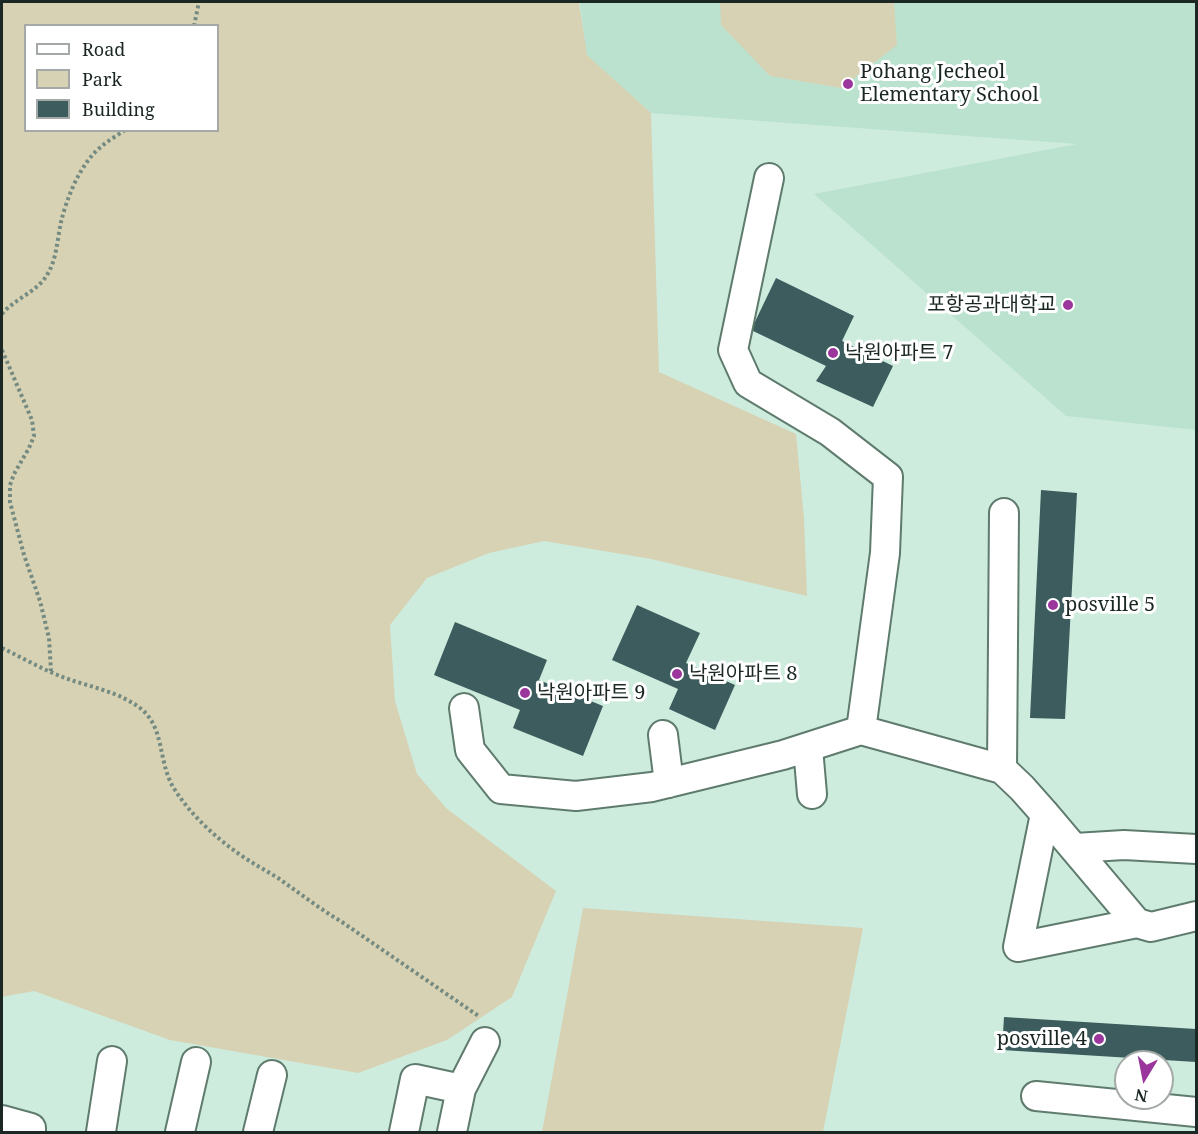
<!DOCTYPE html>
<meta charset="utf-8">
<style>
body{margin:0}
#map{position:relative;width:1198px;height:1134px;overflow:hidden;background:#ceecde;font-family:"Noto Serif",serif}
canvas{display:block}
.frame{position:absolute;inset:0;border:3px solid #1b2722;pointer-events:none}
.legend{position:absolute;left:24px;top:24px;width:195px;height:108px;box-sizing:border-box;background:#fff;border:2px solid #a4a9a7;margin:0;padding:8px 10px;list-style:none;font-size:18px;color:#1b2722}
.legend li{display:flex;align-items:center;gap:12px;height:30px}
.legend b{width:30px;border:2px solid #a4a9a7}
.north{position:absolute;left:1114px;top:1050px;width:60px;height:60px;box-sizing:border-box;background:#fff;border:2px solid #a4a9a7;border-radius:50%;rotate:190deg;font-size:16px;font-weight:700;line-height:24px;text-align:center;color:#1b2722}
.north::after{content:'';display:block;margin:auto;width:21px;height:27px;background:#9a369c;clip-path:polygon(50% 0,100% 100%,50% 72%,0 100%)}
</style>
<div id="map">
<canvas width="1198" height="1134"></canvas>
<div class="frame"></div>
<ul class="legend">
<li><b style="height:8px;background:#fff"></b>Road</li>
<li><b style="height:16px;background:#d6d2b3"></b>Park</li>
<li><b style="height:16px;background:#3c5c5d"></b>Building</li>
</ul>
<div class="north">N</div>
</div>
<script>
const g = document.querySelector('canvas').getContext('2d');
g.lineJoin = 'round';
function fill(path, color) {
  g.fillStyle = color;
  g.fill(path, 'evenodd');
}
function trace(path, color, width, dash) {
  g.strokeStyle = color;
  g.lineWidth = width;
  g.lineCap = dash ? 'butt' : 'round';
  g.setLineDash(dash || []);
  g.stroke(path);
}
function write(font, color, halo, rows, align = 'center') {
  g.font = font + ' "Noto Serif","Noto Sans KR",serif';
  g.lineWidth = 6;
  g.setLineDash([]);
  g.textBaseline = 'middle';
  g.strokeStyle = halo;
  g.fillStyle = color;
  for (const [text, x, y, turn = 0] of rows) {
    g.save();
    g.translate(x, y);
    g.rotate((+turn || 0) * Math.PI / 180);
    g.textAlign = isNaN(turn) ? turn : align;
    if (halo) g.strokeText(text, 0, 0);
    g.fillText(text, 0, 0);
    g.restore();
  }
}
fill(new Path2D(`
 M580,2H1196V430L1066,416L814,194L1077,144L651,113L586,55Z`), '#bbe2cf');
fill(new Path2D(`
 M2,2H579L587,55L651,113L659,372L796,434L804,518L807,596L651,559L544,541L489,553L427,578L390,625L395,701L417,774L446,808L556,891L512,997L447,1040L358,1073L170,1040L34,991L2,997ZM26,26H218V130H26Z
 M720,2H894L897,45L841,88L770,76L721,25Z
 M583,908L863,928L823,1132H542Z`), '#d6d2b3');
fill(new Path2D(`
 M776,278L854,316L842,341L893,366L873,407L816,381L826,366L751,330Z
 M1041,490L1077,493L1065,719L1030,718Z
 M637,605L700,633L686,663L735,685L715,730L669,709L678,689L612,660Z
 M455,622L547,660L539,680L603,706L583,756L513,728L520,710L434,675Z
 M1004,1017L1196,1029V1062L1002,1050Z`), '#3c5c5d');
const minor = new Path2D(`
 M769,178L733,350L748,383L830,432L888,477L885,553L861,730
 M464,708L470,750L501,789L576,796L652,787L783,755L861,730L1002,769L1022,788L1045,814L1137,923L1151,927L1196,916
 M663,735L669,783
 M808,748L812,794
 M1002,769L1004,513
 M1045,814L1018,947L1137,923
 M1075,848L1124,845L1196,849
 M461,1089L485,1042
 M1036,1096L1196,1112
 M2,1120L31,1128V1132
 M101,1132L112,1061
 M180,1132L196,1062
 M258,1132L272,1075
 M404,1132L415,1079L461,1089L452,1132`);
trace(minor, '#5f7b6e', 32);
trace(new Path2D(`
 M194,26L199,2
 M2,314C14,299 37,292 47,275C57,259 57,240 61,222C67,197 81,162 102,146C109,140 118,135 125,130
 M2,350L32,420L34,436L29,448L14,474L10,485V502L24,555L40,601L49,638L51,671
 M2,648C23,658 45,671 68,679C91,687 119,692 140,708C166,728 157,763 175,790C191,815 215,837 239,854C252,863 265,870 278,878C299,893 320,909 342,922L480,1017`), '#758a81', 4, [3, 3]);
trace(minor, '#fff', 28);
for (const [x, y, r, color] of [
 [848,84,6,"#9a369c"],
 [1068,305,6,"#9a369c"],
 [833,353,6,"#9a369c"],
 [1053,605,6,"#9a369c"],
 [677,674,6,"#9a369c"],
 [525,693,6,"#9a369c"],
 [1099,1039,6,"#9a369c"]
]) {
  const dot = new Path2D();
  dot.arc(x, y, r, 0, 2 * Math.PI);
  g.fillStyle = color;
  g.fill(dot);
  trace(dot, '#fff', 2);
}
write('20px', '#1b2722', '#fff', [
 ["Pohang Jecheol",860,72],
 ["Elementary School",860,95],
 ["포항공과대학교",1056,305,"right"],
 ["낙원아파트 7",845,353],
 ["posville 5",1065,605],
 ["낙원아파트 8",689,674],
 ["낙원아파트 9",537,693],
 ["posville 4",1087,1039,"right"]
], 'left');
</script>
